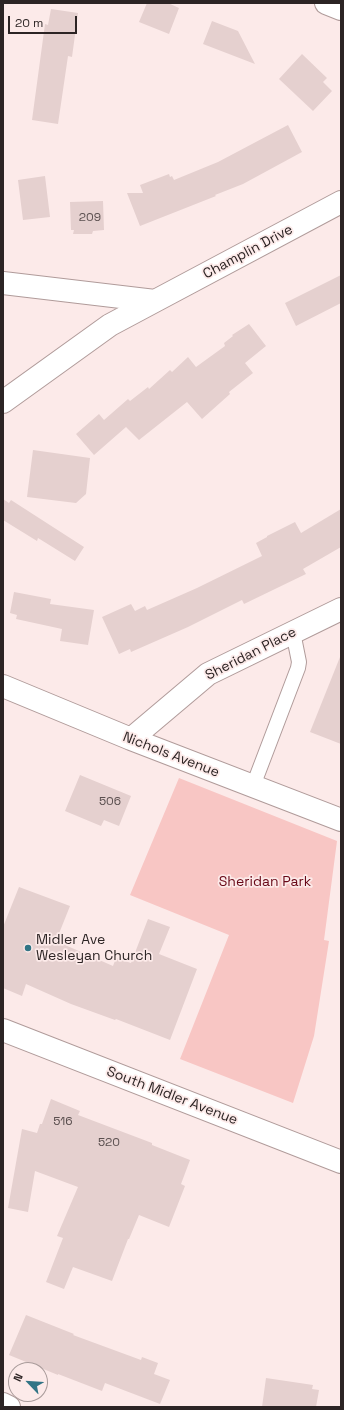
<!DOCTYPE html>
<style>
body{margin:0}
#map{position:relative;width:344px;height:1410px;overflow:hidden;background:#fceae9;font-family:"Space Grotesk",sans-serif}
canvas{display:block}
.frame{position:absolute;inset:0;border:4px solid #2c2424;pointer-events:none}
.north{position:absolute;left:8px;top:1362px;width:40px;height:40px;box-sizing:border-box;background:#fceae9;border:1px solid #a99b9a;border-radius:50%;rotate:295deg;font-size:11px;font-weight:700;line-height:16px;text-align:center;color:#2c2424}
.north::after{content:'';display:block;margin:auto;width:14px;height:18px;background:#317485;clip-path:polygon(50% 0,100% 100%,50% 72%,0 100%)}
.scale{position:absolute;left:8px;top:16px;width:69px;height:18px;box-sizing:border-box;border:2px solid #2c2424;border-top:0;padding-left:5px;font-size:12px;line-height:14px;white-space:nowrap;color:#2c2424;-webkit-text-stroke:3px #fceae9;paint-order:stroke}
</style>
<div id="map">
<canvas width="344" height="1410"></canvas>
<div class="frame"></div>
<div class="north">N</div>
<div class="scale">20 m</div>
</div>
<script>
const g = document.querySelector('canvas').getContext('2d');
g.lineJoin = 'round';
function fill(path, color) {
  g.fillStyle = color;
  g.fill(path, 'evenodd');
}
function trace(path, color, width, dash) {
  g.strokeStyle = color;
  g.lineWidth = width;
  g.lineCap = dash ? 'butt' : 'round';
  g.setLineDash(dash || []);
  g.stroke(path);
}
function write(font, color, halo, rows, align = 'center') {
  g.font = font + ' "Space Grotesk",sans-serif';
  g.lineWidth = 3.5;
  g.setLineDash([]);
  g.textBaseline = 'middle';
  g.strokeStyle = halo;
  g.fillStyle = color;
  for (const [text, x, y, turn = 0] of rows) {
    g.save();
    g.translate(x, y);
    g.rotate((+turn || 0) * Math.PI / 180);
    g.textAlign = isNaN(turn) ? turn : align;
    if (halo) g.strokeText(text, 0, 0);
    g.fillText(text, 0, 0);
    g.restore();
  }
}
fill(new Path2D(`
 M179,778L337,841L324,940L329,941L314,1036L293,1103L180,1059L229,935L130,895Z`), '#f8c6c4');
fill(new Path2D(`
 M147,3H168L179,8L169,34L139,22Z
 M51,9L78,13L72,57L68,56L58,124L32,120L45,24L48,25Z
 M212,21L238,31L255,64L203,44Z
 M302,54L327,78L323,82L332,91L313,111L279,79Z
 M288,125L302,152L243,184L215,195L216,196L140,226L127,193H143L140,185L169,174L170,177L172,176L174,180L218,162Z
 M45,176L50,217L23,220L18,180Z
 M103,201L104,230L93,231L92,234H73L74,230H71L70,202Z
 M341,275V303L296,326L285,303Z
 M249,324L266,346L245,363L253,373L229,392L230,394L202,419L187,402L139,440L126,427L94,455L76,434L99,414L104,420L128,399L130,401L148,387L149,389L170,370L172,372L188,357L196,367L225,346L224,343L233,336L232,335Z
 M33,450L90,458L86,494L76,503L27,497Z
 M3,499L9,503L11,500L84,547L75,561L38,538L37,541L3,520Z
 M341,509V547L303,569L306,574L244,604L242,600L188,627L131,652L130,649L119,654L102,617L131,604L135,611L145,606L147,610L197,588L262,556L256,543L267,537V536L295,522L301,533Z
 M14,592L51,599L50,604L94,610L88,645L60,641L62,629L16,619L17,615L10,613Z
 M340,657L341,658V744L310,732Z
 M80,775L131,796L119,826L104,820L101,826L65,811Z
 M19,887L70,906L56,941L113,966L116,958L131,963L148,919L170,927L159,954L197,969L170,1040L116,1019L115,1020L71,1004L26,984L22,996L3,988V927Z
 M51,1099L80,1111L78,1115L152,1143V1145L190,1160L181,1184L185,1186L169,1227L139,1215L129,1239H128L112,1281L73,1267L64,1289L46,1282L63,1238L57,1236L78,1187L35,1171L28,1212L8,1208L22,1129L37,1133L40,1124H42Z
 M26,1315L74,1334L73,1335L141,1360L142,1357L158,1363L154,1374L170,1380L160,1404L105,1383L102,1391L58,1374V1375L9,1355Z
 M266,1378L313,1385L312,1389L319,1390L316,1407H262Z`), '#e5d0cf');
const service = new Path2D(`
 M253,786L298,668L299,662L293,632`);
const minor = new Path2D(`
 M326,3L341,9
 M3,283L155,301L341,202
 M3,402L110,325L155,301
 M3,686L131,739L341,820
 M131,739L208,674L341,609
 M3,1404L9,1407`);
const secondary = new Path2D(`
 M3,1030L341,1162`);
trace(service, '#b09b9a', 16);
trace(minor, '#b09b9a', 24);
trace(secondary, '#b09b9a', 24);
trace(service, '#fff', 14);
trace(minor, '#fff', 22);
trace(secondary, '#fff', 22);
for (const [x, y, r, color] of [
 [28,948,4,"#317485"]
]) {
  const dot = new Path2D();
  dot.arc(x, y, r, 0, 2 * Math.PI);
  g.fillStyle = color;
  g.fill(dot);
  trace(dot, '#fceae9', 1.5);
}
write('12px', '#5a4f4f', null, [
 ["209",90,218],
 ["506",110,802],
 ["516",63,1122],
 ["520",109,1143]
]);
write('14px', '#2c2424', '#fceae9', [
 ["Champlin Drive",248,252,-28],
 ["Sheridan Place",251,654,-27],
 ["Nichols Avenue",171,755,21],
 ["South Midler Avenue",172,1096,21]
]);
write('14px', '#680817', '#fceae9', [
 ["Sheridan Park",265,882]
]);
write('14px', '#2c2424', '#fceae9', [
 ["Midler Ave",36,940],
 ["Wesleyan Church",36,956]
], 'left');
</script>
